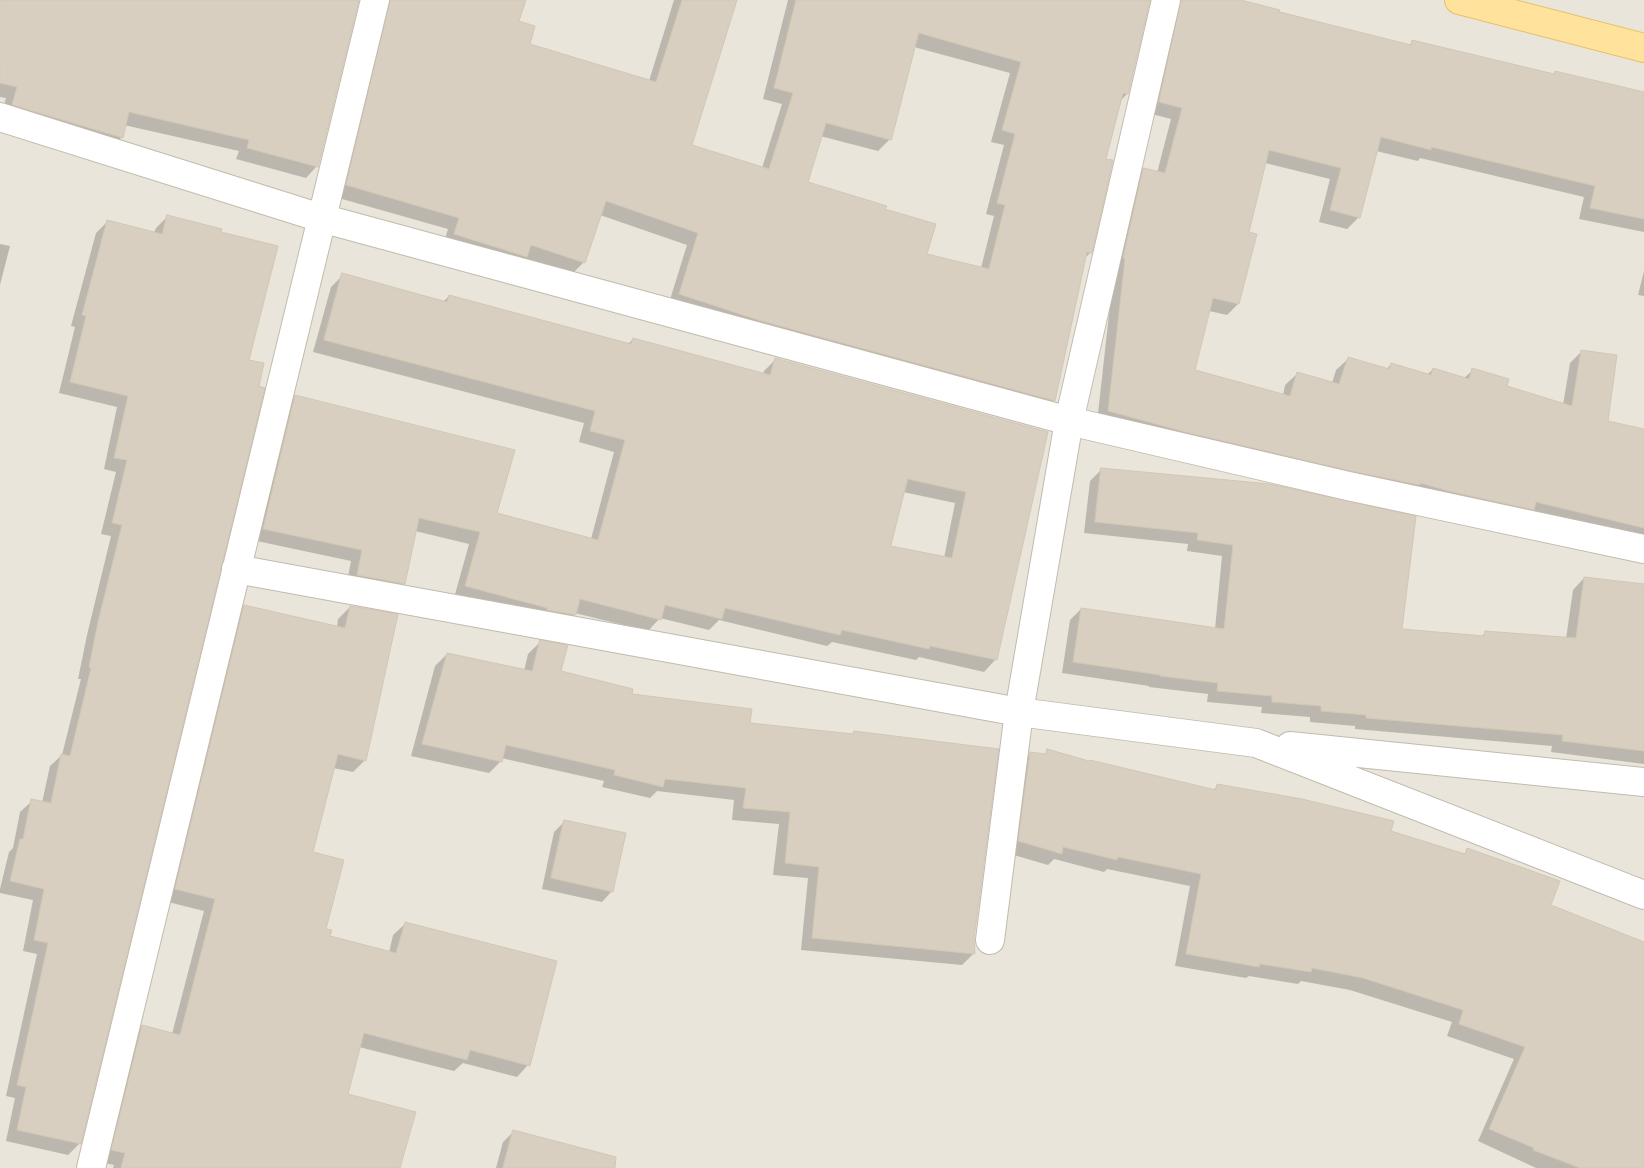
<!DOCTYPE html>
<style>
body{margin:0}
canvas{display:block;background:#f6f3ec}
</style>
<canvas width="1644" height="1168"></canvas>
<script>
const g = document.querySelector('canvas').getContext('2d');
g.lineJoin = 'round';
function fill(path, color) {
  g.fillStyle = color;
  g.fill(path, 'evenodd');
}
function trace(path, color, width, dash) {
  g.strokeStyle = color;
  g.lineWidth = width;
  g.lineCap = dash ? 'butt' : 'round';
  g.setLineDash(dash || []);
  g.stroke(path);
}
fill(new Path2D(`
 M0,0H1644V1168H0Z`), '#eae5da');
fill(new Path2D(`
 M0,0H358L317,166L306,178L236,159L239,151L124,125L121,138L110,149L1,116L6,98L0,97Z
 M373,0H524L518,22L529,45L649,81L674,0H736L690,146L762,168L782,104L763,99L788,0H1149L1127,94L1120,101L1104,160L1090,253L1085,258L1054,400L1042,412L668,306L687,245L600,215L584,262L572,274L524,258L514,268L443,246L448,229L335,197ZM914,47L1010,73L991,142L1004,145L986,214L994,216L981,268L925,255L884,210L806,183L820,136L878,151L890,139Z
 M1165,0H1234L1409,45L1413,42L1553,75L1555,72L1644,93V232L1579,219L1584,197L1420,158L1418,161L1376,151L1359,217L1347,229L1319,222L1330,179L1265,163L1247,233L1238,304L1227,315L1209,311L1193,371L1283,396L1285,385L1297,374L1332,383L1336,370L1348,359L1386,370L1391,364L1427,375L1433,369L1464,378L1473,370L1505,387L1563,405L1570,363L1582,351L1606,422L1644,430V542L1097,422L1114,270L1132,181L1144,169L1157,173L1171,119L1148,113Z
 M168,216L247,361L80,1143L68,1155L6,1141L15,1098L6,1096L37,954L23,951L33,900L0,893V889L9,852L13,848L20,812L32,801L42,803L50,766L62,755L81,679H78L87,635L111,536L101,534L116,472L104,469L117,407L59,393L75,327L71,326L96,233L108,221L154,233L156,228Z
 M0,244L10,246L0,285Z
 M1644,271V296L1638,295Z
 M343,275L443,302L449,296L628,344L633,339L763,374L764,371L776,359L1047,432L995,660L984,672L919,657L916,660L832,642L827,646L719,620L709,630L660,618L648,631L575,613L563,626L454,598L469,544L415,531L404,583L392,595L346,587L351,561L252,540L284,408L295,397L495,513L591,539L614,452L579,442L584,423L313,352L331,287ZM903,492L955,503L944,558L890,547Z
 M1102,469L1401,630L1481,637L1485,633L1566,639L1573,590L1584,578L1644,586V764L1551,752L1552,746L1355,729V726L1310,722V717L1261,713L1262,707L1207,702L1208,694L1149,687V686L1062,673L1070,620L1081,609L1215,629L1222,556L1187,551L1188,544L1084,533L1090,481Z
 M244,606L337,627L338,619L350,607L365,760L353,772L333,768L311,853L324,930L329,937L389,953L393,935L405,924L528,1065L517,1077L463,1063L454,1071L359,1047L346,1095L399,1168H113L114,1165L100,1162L130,1038L142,1026L172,1034L204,911L164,901L232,618Z
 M540,642L560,672L630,695L748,724L851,735L854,732L973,938L974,953L962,965L801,950L808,878L773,875L779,824L732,820L734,800L657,791L650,798L602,787L604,781L501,758V761L489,773L411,756L435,666L447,654L524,671L528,654Z
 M1048,751L1089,762L1213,790L1218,786L1390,831L1463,855L1468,850L1550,906L1644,943V1168H1536L1478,1141L1514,1059L1447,1036L1452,1022L1350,990L1301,981L1298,984L1249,976L1246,978L1175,966L1190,886L1107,869L1104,872L1054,859L1048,865L1007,853L1018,766L1030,754L1043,755Z
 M564,822L612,891L602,902L542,889L554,832Z
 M513,1132L571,1168H496L503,1142Z`), '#0003');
const building = new Path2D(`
 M0,0H359L318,167L247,148L249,140L129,112L123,138L12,105L17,87L0,83Z
 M390,0H526L519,21L535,26L530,44L656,82L682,0H737L692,145L769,169L793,93L774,88L796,0H1150L1128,94L1123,93L1106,159L1113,160L1092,253L1087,252L1055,401L758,320L679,294L698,233L606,201L585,263L531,245L527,257L454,234L459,218L346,185ZM919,33L1021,62L1002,130L1015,134L997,203L1005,205L989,269L927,254L936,224L885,209L887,206L808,182L826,123L891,140Z
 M1181,0H1241L1280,10L1279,12L1411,45L1412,40L1554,74L1555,71L1644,92V219L1590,208L1595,186L1431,147V150L1381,137L1360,218L1330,210L1341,168L1269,150L1249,232L1257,234L1239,304L1213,298L1195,370L1290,396L1297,372L1339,384L1348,357L1389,369L1391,363L1431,375L1433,368L1469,379L1472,368L1509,379L1507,386L1572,406L1581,350L1617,355L1608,421L1644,429V528L1536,502L1534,510L1448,491L1420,483V485L1351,471L1185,432L1108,411L1125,259L1123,258L1143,168L1165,173L1182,108L1159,102Z
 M167,215L222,229L221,232L278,246L249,360L264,363L259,386L265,388L81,1144L17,1130L26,1087L17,1085L48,943L34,940L44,889L10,881L20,839H23L31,799L51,803L61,754L70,756L91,668L89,667L98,622L122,525L112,523L127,460L114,458L128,396L70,382L86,316L82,315L107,220L162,234Z
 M342,273L447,302L449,295L631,344L633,338L770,375L775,358L1048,432L997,660L930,646L929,649L842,630L840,635L725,608L722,619L665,605L661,620L580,599L576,615L547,610V608L465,586L480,532L419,518L405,584L357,575L362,550L263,529L295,395L515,450L497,513L598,540L625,440L590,431L595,411L324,340ZM908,479L966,492L952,558L891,546Z
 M1101,468L1270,484L1416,516L1402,629L1484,636L1485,631L1576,638L1584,577L1644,584V751L1562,741L1563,735L1366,718V715L1321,711V706L1272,702V696L1217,691L1218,683L1160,676V675L1073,662L1081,608L1224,629L1233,545L1197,540L1198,533L1095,522Z
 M244,605L345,628L350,606L398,614L366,761L338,754L313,852L344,860L326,929L332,930L330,936L396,953L405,922L557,961L530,1066L470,1050L467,1060L364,1033L348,1094L416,1112L400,1168H121L125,1153L111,1150L142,1025L180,1035L215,899L175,889Z
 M540,640L568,645L561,671L633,689L632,694L752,709L750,723L853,734L854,731L999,749L974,938L975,954L812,938L819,867L785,863L790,812L743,808L746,788L665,779L663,787L614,775L615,770L506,745L502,762L422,744L447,653L532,671Z
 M1047,749L1089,761L1090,760L1216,790L1217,784L1302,799L1394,821L1391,831L1465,854L1467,848L1560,881L1551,905L1644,942V1168H1580L1533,1150L1534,1148L1489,1129L1525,1047L1459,1024L1463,1010L1363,978L1312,968L1311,972L1260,964L1259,967L1186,954L1201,874L1118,857L1117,860L1063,847L1062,854L1018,841L1030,752L1046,754Z
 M564,820L626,833L613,892L551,878Z
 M513,1130L616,1157L615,1168H503Z`);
fill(building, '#d8cfc1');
trace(building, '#d3c7b4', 1);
const minor = new Path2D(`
 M0,117L321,218L1069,421L1348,486L1644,549
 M236,569L1019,712L1256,743L1644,895
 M1290,746L1644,782
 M990,940L1019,712L1069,421L1166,0
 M91,1168L375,0`);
const major = new Path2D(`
 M1459,0L1644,48`);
trace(minor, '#c2bbae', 30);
trace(major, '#e6c16a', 30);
trace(minor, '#fff', 28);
trace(major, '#ffe39c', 28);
</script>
